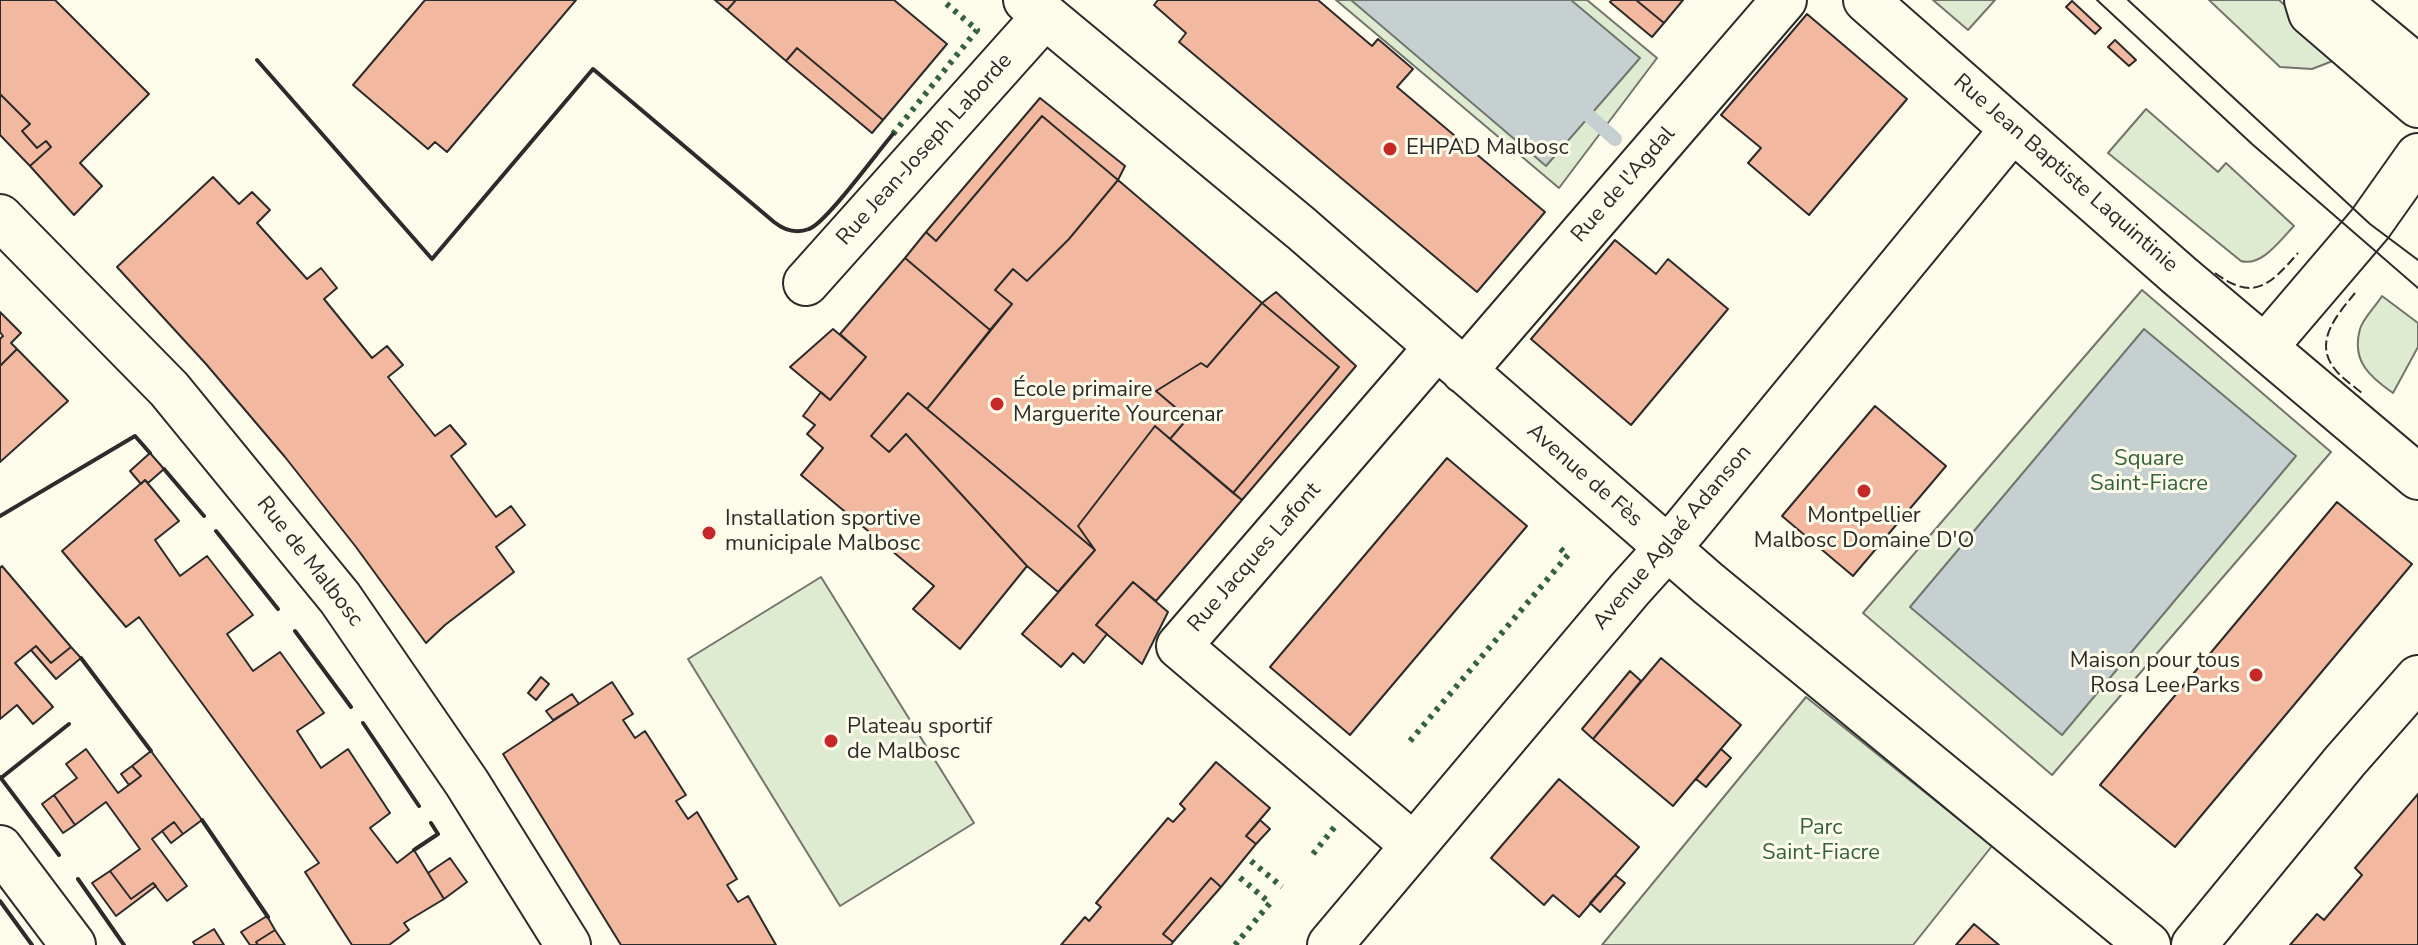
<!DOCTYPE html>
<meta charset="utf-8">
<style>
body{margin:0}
canvas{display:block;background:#fdfbea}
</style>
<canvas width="2418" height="945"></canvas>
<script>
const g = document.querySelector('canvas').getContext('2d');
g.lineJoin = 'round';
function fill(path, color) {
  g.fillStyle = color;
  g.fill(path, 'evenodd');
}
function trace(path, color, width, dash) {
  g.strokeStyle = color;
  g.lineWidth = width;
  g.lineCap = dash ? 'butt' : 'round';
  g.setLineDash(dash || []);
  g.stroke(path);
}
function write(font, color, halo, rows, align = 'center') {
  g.font = font + ' "Nunito Sans",sans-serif';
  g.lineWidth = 6;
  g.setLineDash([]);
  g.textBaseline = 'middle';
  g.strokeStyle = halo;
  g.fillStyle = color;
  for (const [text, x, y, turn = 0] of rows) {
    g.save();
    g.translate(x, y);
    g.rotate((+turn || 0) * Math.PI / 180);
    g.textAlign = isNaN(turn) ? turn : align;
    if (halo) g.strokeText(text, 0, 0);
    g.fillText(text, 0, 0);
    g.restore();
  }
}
const green = new Path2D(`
 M1336,0H1587L1657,58L1559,188Z
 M1933,0H1995L1968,30Z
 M2209,0H2279L2343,57L2312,69L2280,67Z
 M2146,109L2218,172L2226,163L2294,226C2280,240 2262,267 2241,261L2108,153Z
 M2142,290L2331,452L2052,775L1863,613Z
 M2382,296L2418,323V347L2393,393C2370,377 2351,361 2360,329C2363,318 2376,306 2382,296Z
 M821,577L974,823L840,906L688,659Z
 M1806,697L1992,846L1913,945H1602Z`);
fill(green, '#deebd1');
trace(green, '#74746e', 2);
const water = new Path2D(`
 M1351,0H1571L1640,58L1546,166Z
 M2144,329L2296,456L2062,735L1910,607Z`);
fill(water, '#c7d0d0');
trace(water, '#74746e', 2);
trace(new Path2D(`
 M1577,105L1615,139`), '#c7d0d0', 14);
const building = new Path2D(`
 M0,0H55L149,94L80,163L102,186L74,215L30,166L51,147L46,141L37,148L22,131L30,124L0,94Z
 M425,0H576L447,152L435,142L428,149L353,85Z
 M715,0H736L727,10Z
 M736,0H894L947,44L883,120L797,48L786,61L727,10Z
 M1158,0H1318L1372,46L1378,39L1413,69L1397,87L1545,212L1477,292L1179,42L1186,33L1154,5Z
 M1612,0H1636L1664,23L1652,37L1610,2Z
 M1636,0H1683L1664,23Z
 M2072,1L2101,28L2095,34L2066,7Z
 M1807,14L1907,99L1809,215L1748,163L1761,148L1721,115Z
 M2115,40L2136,60L2129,66L2108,47Z
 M797,48L883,120L872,133L786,61Z
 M0,94L30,124L22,131L37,148L46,141L51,147L30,166L0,135Z
 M1040,98L1125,166L1118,180L1042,116L936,241L926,232Z
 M1042,116L1118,180L1069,239L1027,281L1013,269L995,290L1012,304L990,330L905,258L926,232L936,241Z
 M213,177L239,204L252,192L270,210L257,223L307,279L321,268L337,288L324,299L372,358L387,346L403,365L388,377L435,436L450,425L466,444L451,456L496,517L511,506L525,525L496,547L514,572L445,625L426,643L356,547L285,457L206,364L117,267Z
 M1118,180L1262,303L1207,367L1201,363L1156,391L1188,418L1170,439L1155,426L1078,526L1095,550L927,409L1012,304L995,290L1013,269L1027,281L1069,239Z
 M1615,240L1656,274L1668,259L1728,309L1631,425L1531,339Z
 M905,258L990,330L927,409L908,393L871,436L889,452L906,434L1027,566L960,649L913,609L934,586L801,475L823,448L807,434L815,425L803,416L821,392L830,400L866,357L840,334Z
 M1276,292L1356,366L1242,500L1233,493L1339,367L1262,303Z
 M1262,303L1339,367L1233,493L1170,439L1188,418L1156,391L1201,363L1207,367Z
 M0,312L21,333L11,343L17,349L0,366V339L3,336L0,332Z
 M833,329L866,357L830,400L790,367Z
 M17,349L68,401L0,462V366Z
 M908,393L1095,550L1058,592L1027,566L906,434L889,452L871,436Z
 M1875,406L1946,466L1853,576L1782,516Z
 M1155,426L1242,500L1156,601L1133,582L1096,625L1107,634L1084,663L1073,653L1061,667L1022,634L1095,550L1078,526Z
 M150,453L164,469L148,483L145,480L141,484L130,471Z
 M1447,458L1527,526L1350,735L1270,667Z
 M145,480L179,521L155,540L180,576L207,556L253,615L227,634L253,671L280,652L324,713L297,731L321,768L348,749L390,813L370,828L397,863L414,850L444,899L404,923L409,930L389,945H352L305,872L319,863L139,617L126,627L62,551Z
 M2337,502L2412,564L2175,847L2100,785Z
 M2,566L71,647L51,663L36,646L15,663L53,707L33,724L17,705L0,719V568Z
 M1133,582L1168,612L1142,664L1096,625Z
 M36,646L51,663L71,647L81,658L56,679L31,650Z
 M1661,658L1741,725L1673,806L1593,739Z
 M1630,671L1641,681L1593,739L1582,729Z
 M541,677L549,684L536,700L528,693Z
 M612,682L633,714L623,720L635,738L645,731L686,795L676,801L688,819L697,812L737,879L727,885L738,902L748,896L776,945H621L503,754Z
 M572,694L579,704L553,720L546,711Z
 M86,749L118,793L141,776L132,766L151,751L202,820L183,834L174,822L152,839L187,886L167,901L153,883L131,899L110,871L140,849L106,802L75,825L54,795L77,778L66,764Z
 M1721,749L1731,758L1706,787L1696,779Z
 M1216,762L1270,808L1246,836L1256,844L1221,887L1211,878L1163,934L1173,942L1171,945H1061L1085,917L1089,921L1101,907L1096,903L1168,818L1173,822L1185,809L1180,804Z
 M132,766L141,776L129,785L121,774Z
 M1559,779L1639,847L1579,917L1553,895L1544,905L1491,858Z
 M2418,794V945H2290L2317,914L2324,920L2362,875L2355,868Z
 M54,795L75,825L63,833L42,804Z
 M1260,820L1270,829L1256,844L1246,836Z
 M174,822L183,834L171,843L162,831Z
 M450,858L467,882L444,899L428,873Z
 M110,871L131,899L153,883L156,886L116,916L92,883Z
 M1615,875L1625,883L1600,912L1590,903Z
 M1211,878L1221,887L1173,942L1163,934Z
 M267,916L275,930L256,942L258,945H250L241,932Z
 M1974,924L1999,945H1956Z
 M214,929L224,945H195L193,942Z
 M275,930L285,945H258L256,942Z`);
fill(building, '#f2b8a0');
trace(building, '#2b2b2b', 2);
const minor = new Path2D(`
 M1026,0L1302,229L1709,584L2148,945
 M1866,0L2180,276L2418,477
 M2307,0L2311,13L2418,105
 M0,217L169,389L340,598L467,783L568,945
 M806,283L1044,17
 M2265,347L2370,224L2418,156
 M1464,371L1784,0
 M1413,845L1179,646L1437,347
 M0,848L73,945
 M1330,945L1630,589L1685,528L2013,129
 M2194,945L2345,761L2418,678`);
const major = new Path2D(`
 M2336,0L2418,68`);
trace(minor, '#2b2b2b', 48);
trace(major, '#2b2b2b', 48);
trace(minor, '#fdfbea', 44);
trace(major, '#fdfbea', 44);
trace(new Path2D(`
 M2097,0L2252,144L2418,288
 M2128,0L2370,224L2418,260`), '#2b2b2b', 2);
trace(new Path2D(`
 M893,134L977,30L942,0
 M1410,741L1568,555L1557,546
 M1313,854L1337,824
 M1251,861L1282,887
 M1235,945L1270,903L1238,876`), '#34623c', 6, [4, 6]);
trace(new Path2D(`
 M2215,273C2254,302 2270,285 2298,253
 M2355,293C2338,314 2313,341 2334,368C2341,378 2354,386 2363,394`), '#2b2b2b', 2, [10, 4]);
trace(new Path2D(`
 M257,60L432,259L593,69L774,222C784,230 796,234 809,229C826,223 878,151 893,134
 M164,469L204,516
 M0,516L135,436L150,453
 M216,531L278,609
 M295,631L351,707
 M81,658L151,751
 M363,723L419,806
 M0,777L59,855
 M1,778L69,724
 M202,820L268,917
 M414,850L438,834L431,823
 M78,879L124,945
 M0,901L32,945`), '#2b2b2b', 4);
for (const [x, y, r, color] of [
 [1390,149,8,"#c62828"],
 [997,404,8,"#c62828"],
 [1864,491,8,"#c62828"],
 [709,533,8,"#c62828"],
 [2256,675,8,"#c62828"],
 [831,741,8,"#c62828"]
]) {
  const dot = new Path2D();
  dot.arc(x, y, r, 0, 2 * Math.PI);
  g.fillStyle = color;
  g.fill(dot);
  trace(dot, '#fdfbea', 3);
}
write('22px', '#2b2b2b', '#fdfbea', [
 ["EHPAD Malbosc",1406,149],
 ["École primaire",1013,391],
 ["Marguerite Yourcenar",1013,416],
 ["Montpellier",1864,517,"center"],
 ["Malbosc Domaine D'O",1864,542,"center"],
 ["Installation sportive",725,520],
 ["municipale Malbosc",725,545],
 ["Maison pour tous",2240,662,"right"],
 ["Rosa Lee Parks",2240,687,"right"],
 ["Plateau sportif",847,728],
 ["de Malbosc",847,753]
], 'left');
write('22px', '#2b2b2b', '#fdfbea', [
 ["Rue Jean-Joseph Laborde",925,150,-48],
 ["Rue Jean Baptiste Laquintinie",2065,174,41],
 ["Rue de l'Agdal",1624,185,-49],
 ["Avenue de Fès",1584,476,41],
 ["Avenue Aglaé Adanson",1673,538,-50],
 ["Rue Jacques Lafont",1255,558,-49],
 ["Rue de Malbosc",309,562,52]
]);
write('22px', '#34623c', '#fdfbea', [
 ["Square",2149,460],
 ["Saint-Fiacre",2149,485],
 ["Parc",1821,829],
 ["Saint-Fiacre",1821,854]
]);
</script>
